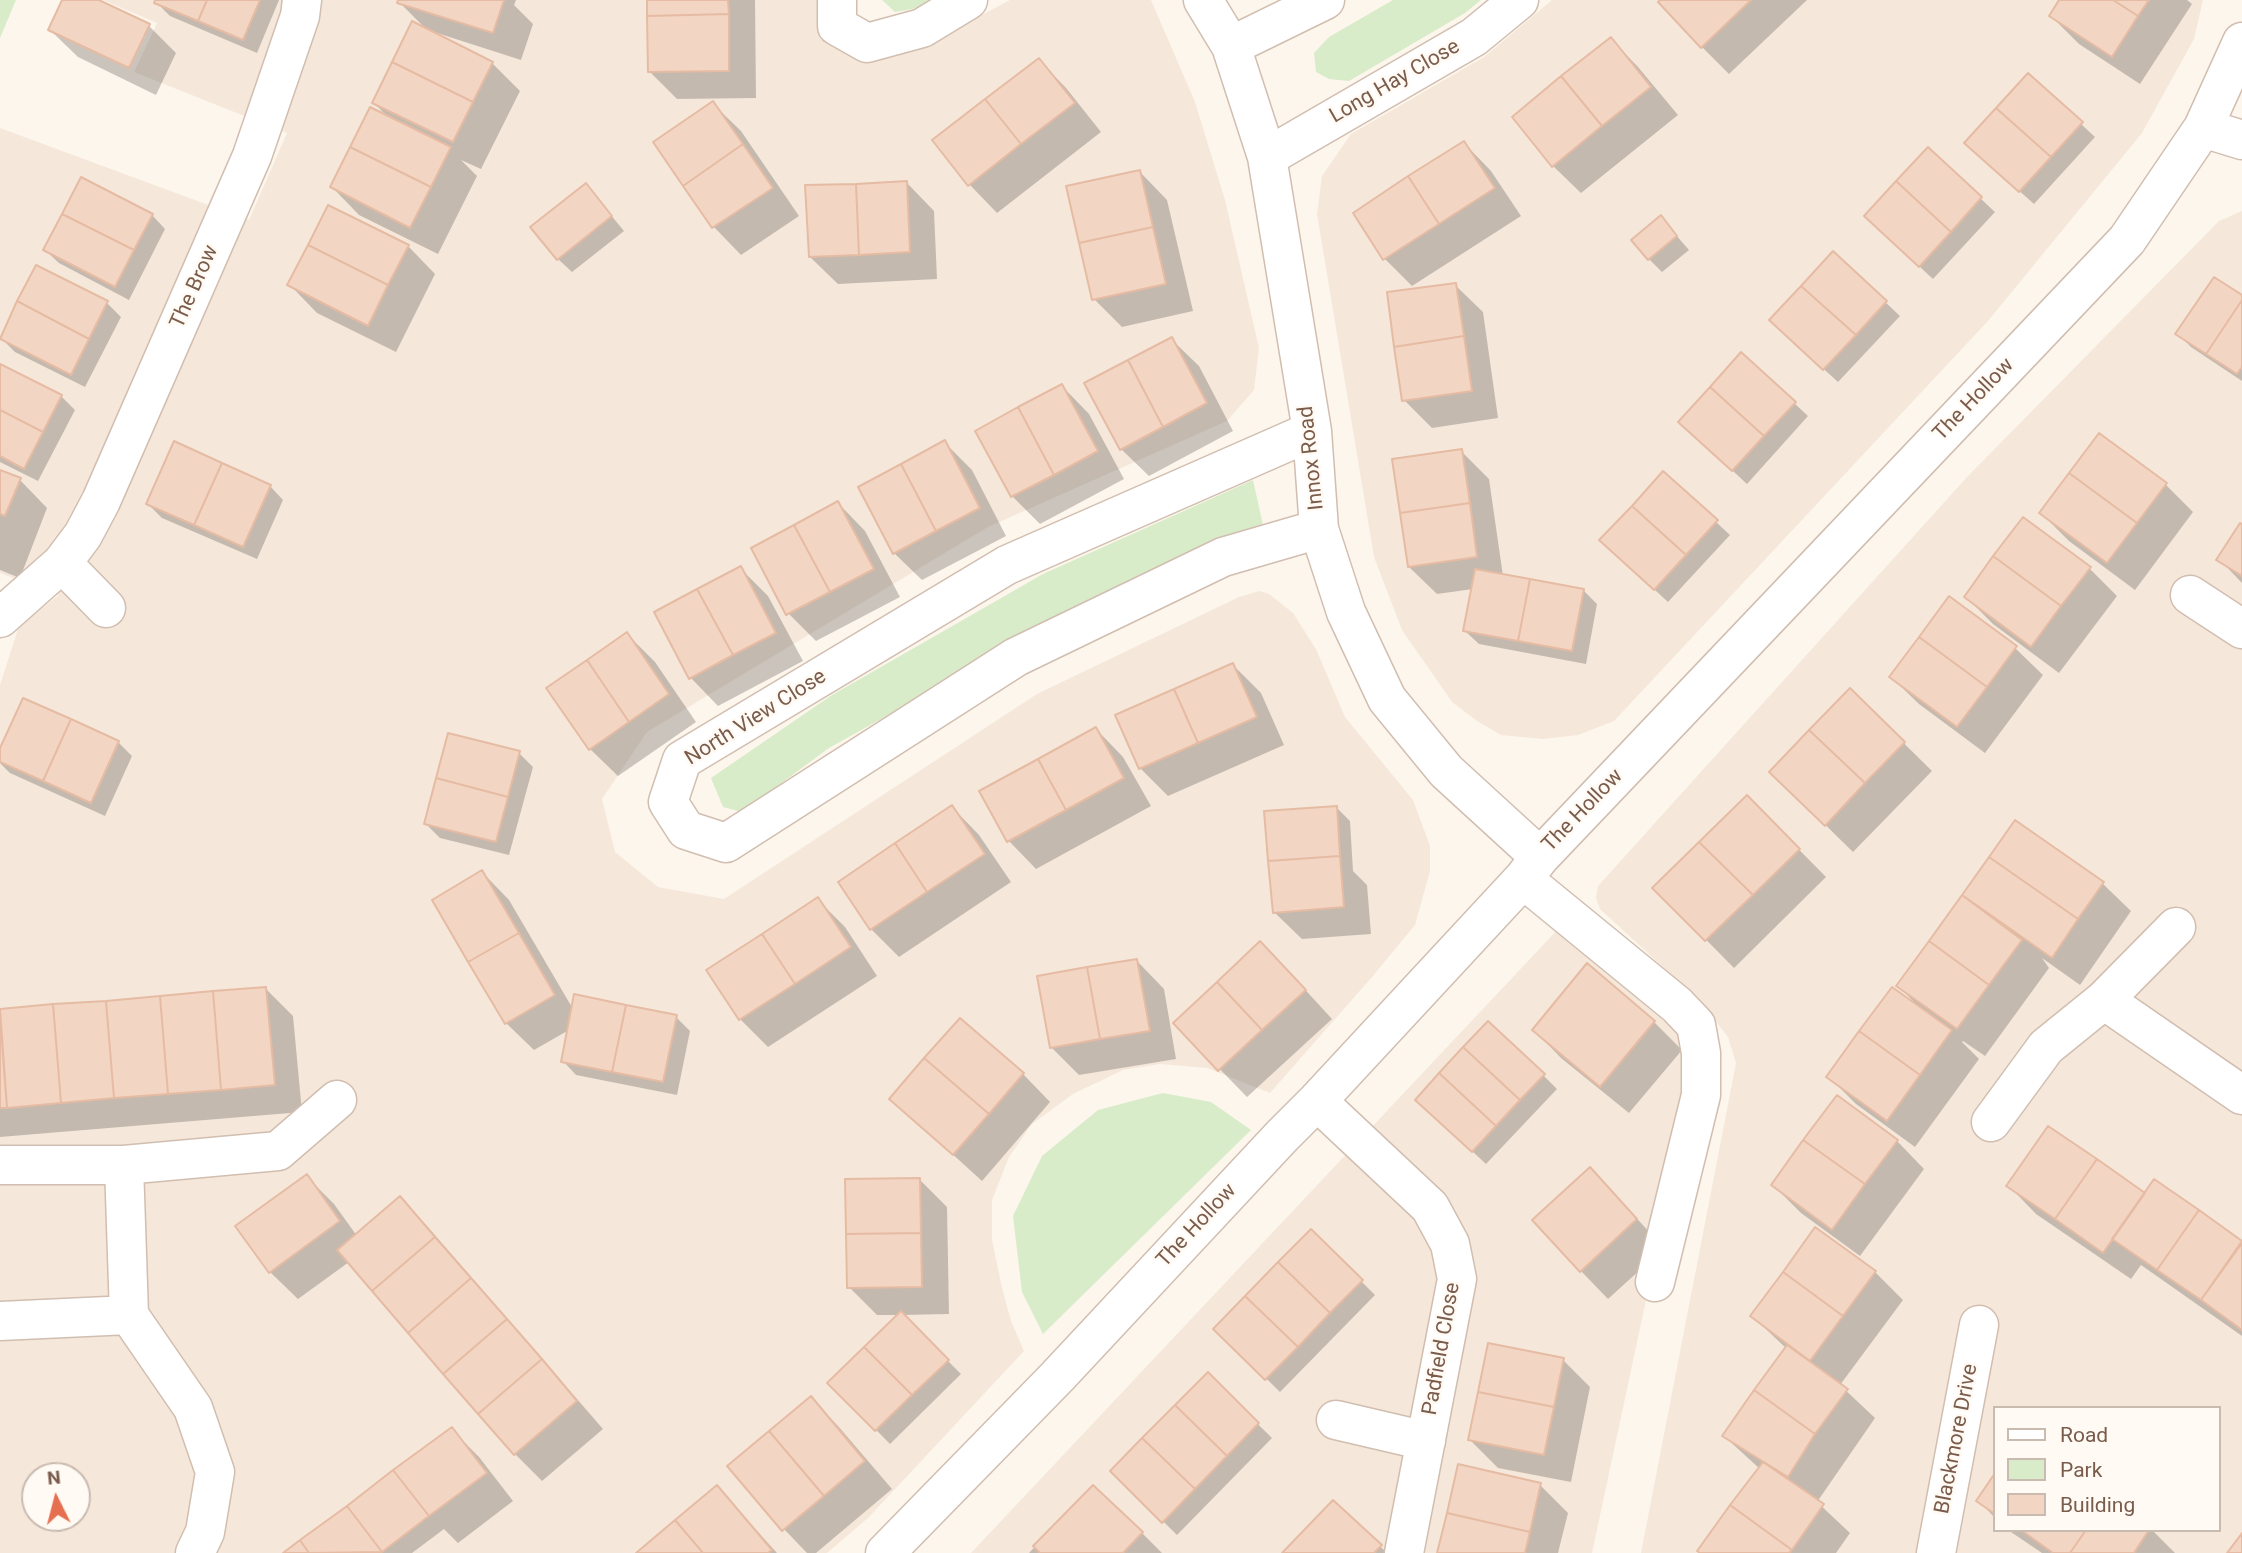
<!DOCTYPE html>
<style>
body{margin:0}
#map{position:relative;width:2242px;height:1553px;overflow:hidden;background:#fdf6ec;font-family:Roboto,sans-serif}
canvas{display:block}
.legend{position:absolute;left:1993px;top:1406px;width:228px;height:126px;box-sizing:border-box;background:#fffaf3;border:2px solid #cabbb1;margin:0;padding:9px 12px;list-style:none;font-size:21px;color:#7a5c4d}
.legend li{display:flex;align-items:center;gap:14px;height:35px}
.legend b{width:35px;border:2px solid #cabbb1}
.north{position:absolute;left:21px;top:1462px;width:70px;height:70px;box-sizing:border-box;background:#fffaf3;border:2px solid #cabbb1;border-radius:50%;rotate:354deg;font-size:19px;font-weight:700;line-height:28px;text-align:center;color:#7a5c4d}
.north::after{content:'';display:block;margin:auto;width:24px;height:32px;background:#e76f51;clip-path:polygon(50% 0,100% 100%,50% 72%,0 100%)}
</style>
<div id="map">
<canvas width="2242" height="1553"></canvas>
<ul class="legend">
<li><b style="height:9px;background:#fff"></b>Road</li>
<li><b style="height:19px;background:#d8ecc9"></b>Park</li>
<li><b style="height:19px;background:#f3d5c3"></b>Building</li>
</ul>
<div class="north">N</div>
</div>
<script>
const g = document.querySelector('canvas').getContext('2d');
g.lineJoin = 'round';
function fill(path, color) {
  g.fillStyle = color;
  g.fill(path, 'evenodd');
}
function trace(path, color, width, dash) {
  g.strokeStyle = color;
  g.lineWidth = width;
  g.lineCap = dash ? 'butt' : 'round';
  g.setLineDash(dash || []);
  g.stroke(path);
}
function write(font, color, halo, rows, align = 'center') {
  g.font = font + ' Roboto,sans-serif';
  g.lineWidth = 5;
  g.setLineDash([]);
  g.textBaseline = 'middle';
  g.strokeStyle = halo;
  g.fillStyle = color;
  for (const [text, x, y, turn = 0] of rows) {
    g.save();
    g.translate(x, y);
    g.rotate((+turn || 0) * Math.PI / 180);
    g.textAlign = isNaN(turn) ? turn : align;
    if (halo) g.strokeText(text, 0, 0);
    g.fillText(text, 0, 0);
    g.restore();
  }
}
fill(new Path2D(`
 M103,0H820L819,36L865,62L929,43L1010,0H1151L1195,102L1225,200L1259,348L1254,390L1227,421L988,527L647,732L602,799L615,852L658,887L724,899L1037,694L1239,597L1259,591L1269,594L1293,613L1316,649L1345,717L1413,800L1430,846V871L1415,925L1372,977L1270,1093L1207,1068L1160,1064L1123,1070L1073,1094L1032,1124L1009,1157L992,1200V1240L1002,1288L1011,1321L1024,1351L868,1518L827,1553H0V685L19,626L59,595L0,573V128L249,220L287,133L134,72L157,23ZM35,1476H77V1518H35Z
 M1552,0H2203L2194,39L2142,133L1988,321L1614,721L1578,735L1543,739L1501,735L1477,721L1452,702L1402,630L1374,557L1317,214L1322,176L1351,134L1484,57Z
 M2242,211V1553H1641L1736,1063L1728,1037L1700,1001L1600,909L1596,898L1598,886L1967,477L2219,221ZM1995,1408H2219V1530H1995Z
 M1560,927L1681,1036L1684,1094L1668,1197L1592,1553H971Z`), '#f5e8da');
fill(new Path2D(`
 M0,0H16L0,38Z
 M882,0H933L923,7L895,12Z
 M1393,0H1481L1465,13L1349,81L1329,79L1316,72L1314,53L1329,37Z
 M1253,480L1263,525L1139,575L829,748L742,812L723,807L711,778L832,695L1043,574Z
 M1163,1093L1211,1102L1251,1130L1043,1334L1022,1292L1013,1216L1042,1156L1098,1110Z`), '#d8ecc9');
fill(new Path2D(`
 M64,0H95L149,26L176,53L156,95L78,57L50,30Z
 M157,0H279L257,53L170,16L156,2Z
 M400,0H516L514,5L533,24L521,60L437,33L436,35L492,63L520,91L481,169L461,160L477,176L438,254L359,215L332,187L389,118L374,103L427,30L399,2Z
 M648,0H755L756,98L677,99L649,71Z
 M1662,0H1807L1729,74L1702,47Z
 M2061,0H2187L2192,4L2140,84L2079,44L2051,16Z
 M1611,39L1638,67L1678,115L1581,193L1553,166Z
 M1039,60L1066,88L1101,132L997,213L970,185L935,141Z
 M2028,75L2095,137L2034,204L1980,156Z
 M713,104L741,131L799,216L741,255L714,227L656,143Z
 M1464,143L1491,171L1521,216L1412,286L1385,259Z
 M1928,150L1995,212L1933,279L1880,230Z
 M1140,172L1167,200L1193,311L1122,327L1094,299Z
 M907,183L934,211L937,279L838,284L810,257Z
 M586,185L624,231L572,272L558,259Z
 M152,215L165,229L129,300L59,263L45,250Z
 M1661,218L1689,250L1662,272L1649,259Z
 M408,246L435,274L396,352L317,313L290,285Z
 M1833,253L1900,316L1838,382L1785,334Z
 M37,267L107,303L121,317L85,387L15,352L1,338Z
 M1455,285L1483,312L1498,418L1432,428L1404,400Z
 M2242,297V381L2191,347L2178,334Z
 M1171,339L1199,366L1233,431L1149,476L1121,449Z
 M0,366L61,396L75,410L38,481L0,462Z
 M1062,386L1089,414L1124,479L1040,524L1012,496Z
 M1794,403L1808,416L1747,484L1694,435Z
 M945,443L972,470L1006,536L922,580L894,553Z
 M1461,451L1489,479L1503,576L1583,590L1597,604L1586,664L1479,644L1465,631L1473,589L1437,594L1409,567Z
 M0,472L20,480L47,508L20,578L0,570Z
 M1663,473L1730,535L1668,602L1616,554Z
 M2165,484L2193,512L2135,590L2069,541L2041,513Z
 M270,486L283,500L257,559L162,518L148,504Z
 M838,503L865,531L900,597L816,641L788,613Z
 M2242,526V583L2219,559Z
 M740,568L768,596L803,661L718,706L691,678L656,613Z
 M2089,568L2117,596L2059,673L1993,624L1966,597Z
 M627,634L655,662L696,722L618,776L590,749Z
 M2015,648L2043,675L1985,753L1919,704L1891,677Z
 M1233,665L1261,693L1284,745L1168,796L1140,768Z
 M1850,690L1932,771L1853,852L1799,799Z
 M1096,729L1123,757L1151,806L1036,869L1009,841L982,791Z
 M118,742L132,756L105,816L10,773L0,763V752Z
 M519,753L533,767L509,855L440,838L426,824Z
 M1747,797L1826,877L1734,968L1655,888Z
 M952,807L979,835L1011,882L899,957L871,929Z
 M1336,807L1350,821L1353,871L1367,885L1371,934L1302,939L1274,912Z
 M2015,823L2103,884L2131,911L2080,985L2042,958L2049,968L1985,1056L1963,1041L1962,1042L1979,1059L1915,1147L1856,1104L1828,1076L1915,1003L1898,986Z
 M482,872L509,900L573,1009L676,1017L690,1031L677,1095L576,1075L563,1061L569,1030L534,1050L506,1023Z
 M818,900L845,927L877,976L768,1047L740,1019Z
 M1137,961L1164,989L1176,1059L1079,1075L1052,1048Z
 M1587,966L1654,1022L1682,1050L1629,1113L1561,1058L1534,1030Z
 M1288,971L1332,1019L1247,1097L1175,1023Z
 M266,989L293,1016L302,1112L0,1137V1011Z
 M1023,1074L1050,1102L982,1181L892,1099Z
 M1543,1075L1557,1089L1486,1164L1431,1113Z
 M1897,1141L1924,1169L1860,1256L1801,1213L1773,1185Z
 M307,1177L334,1204L357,1236L400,1198L427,1226L603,1429L542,1481L515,1454L349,1262L298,1299L270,1272Z
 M919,1179L947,1207L949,1314L902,1315L961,1374L890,1444L830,1383L900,1315H877L849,1287Z
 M2155,1182L2242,1243V1336L2141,1265L2131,1279L2036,1214L2009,1186L2145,1195Z
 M1617,1197L1664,1248L1608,1299L1581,1271Z
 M1311,1231L1375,1295L1280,1392L1216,1329Z
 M1875,1272L1903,1300L1840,1385L1875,1418L1817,1502L1850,1533L1836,1553H1702L1760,1469L1724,1436L1787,1349L1752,1316Z
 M1563,1360L1590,1387L1571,1482L1498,1468L1470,1440Z
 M1208,1375L1272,1438L1177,1535L1112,1471Z
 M811,1398L838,1426L892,1489L816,1553H807L784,1529Z
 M451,1429L479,1457L513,1501L458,1543L444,1529L412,1553H286Z
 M1995,1476V1518L1979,1501Z
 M1540,1485L1568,1513L1558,1553H1439Z
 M717,1487L777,1553H638Z
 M1093,1487L1142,1533L1162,1553H1029Z
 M1333,1502L1387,1553H1284Z
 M2008,1530H2152L2175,1553H2042Z`), '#0003');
const building = new Path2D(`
 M62,0H99L150,24L129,68L48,30Z
 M155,0H207L198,21L154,3Z
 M207,0H260L243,40L198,21Z
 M398,0H504L493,33L397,3Z
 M647,0H728L729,14L647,16Z
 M1660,0H1751L1701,48L1658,2Z
 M2059,0H2113L2138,16L2112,57L2049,16Z
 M2113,0H2149L2138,16Z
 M729,14V71L648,72L647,16Z
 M412,21L493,62L473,102L392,62Z
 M1611,37L1651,87L1602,126L1561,76Z
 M1039,58L1075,103L1021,144L985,99Z
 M392,62L473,102L453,142L372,103Z
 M2028,73L2083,122L2051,157L1996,108Z
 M1561,76L1602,126L1552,167L1512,117Z
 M985,99L1021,144L968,186L932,140Z
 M713,101L743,144L683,186L653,142Z
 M370,107L451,147L431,187L350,147Z
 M1996,108L2051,157L2019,192L1964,143Z
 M1464,141L1495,188L1439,224L1408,176Z
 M743,144L773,188L712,228L683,186Z
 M350,147L431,187L410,228L330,187Z
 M1928,147L1982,197L1951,232L1896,181Z
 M1140,170L1153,227L1079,243L1066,186Z
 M1408,176L1439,224L1383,260L1353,213Z
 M81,177L153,214L134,250L62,214Z
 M907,181L910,252L859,255L856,184Z
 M1896,181L1951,232L1919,267L1864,216Z
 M586,183L612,216L557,260L530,227Z
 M856,184L859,255L809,257L805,185Z
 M328,205L409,245L388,285L308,245Z
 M62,214L134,250L115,287L43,250Z
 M1661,215L1677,236L1648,260L1631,240Z
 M1153,227L1166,284L1092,300L1079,243Z
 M308,245L388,285L368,326L287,285Z
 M1833,251L1887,301L1856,335L1801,286Z
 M36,265L108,301L89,339L17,301Z
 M2214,277L2242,295V300L2206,354L2175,334Z
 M1456,283L1464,336L1394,347L1387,292Z
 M1801,286L1856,335L1823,370L1769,320Z
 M2242,300V367L2237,374L2206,354Z
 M17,301L89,339L71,375L0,339Z
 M1464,336L1472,391L1402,401L1394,347Z
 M1172,337L1207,403L1163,427L1128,360Z
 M1741,352L1796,402L1764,436L1710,387Z
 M1128,360L1163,427L1120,450L1084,383Z
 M0,364L62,395L43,432L0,410Z
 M1062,384L1098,451L1054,475L1018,407Z
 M1710,387L1764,436L1732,471L1678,422Z
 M1018,407L1054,475L1011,497L975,431Z
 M0,410L43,432L24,469L0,456Z
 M2099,433L2167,483L2137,523L2069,473Z
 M945,440L980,508L936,531L901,464Z
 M174,441L222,463L194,525L146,504Z
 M1462,449L1470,503L1400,513L1392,459Z
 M222,463L271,485L243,547L194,525Z
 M901,464L936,531L893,554L858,487Z
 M0,470L21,478L5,516L0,514Z
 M1663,471L1718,520L1686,555L1632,506Z
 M2069,473L2137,523L2107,563L2039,513Z
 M838,501L874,569L830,592L794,525Z
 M1470,503L1477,557L1408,567L1400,513Z
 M1632,506L1686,555L1654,590L1599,540Z
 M2023,517L2091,567L2061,606L1993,556Z
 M2240,523L2242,524V576L2216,560Z
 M794,525L830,592L786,615L751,548Z
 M1993,556L2061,606L2031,647L1964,597Z
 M741,566L776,633L733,655L697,589Z
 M1475,569L1530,579L1518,641L1463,631Z
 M1530,579L1584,589L1572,651L1518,641Z
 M697,589L733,655L689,679L654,612Z
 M1949,596L2017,646L1987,687L1919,637Z
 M627,632L669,694L629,722L587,660Z
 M1919,637L1987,687L1957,727L1889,677Z
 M587,660L629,722L589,750L546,688Z
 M1233,663L1257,717L1198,743L1174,689Z
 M1850,688L1905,742L1865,783L1809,730Z
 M1174,689L1198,743L1139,769L1115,715Z
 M23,698L71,719L43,781L0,762V748Z
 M71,719L119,741L91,803L43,781Z
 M1096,727L1124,778L1066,810L1038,759Z
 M1809,730L1865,783L1825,826L1769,772Z
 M448,733L520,751L508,797L436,778Z
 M1038,759L1066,810L1007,842L979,791Z
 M436,778L508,797L496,842L424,824Z
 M1747,795L1800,849L1753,895L1699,842Z
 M952,805L985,854L927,892L895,843Z
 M1337,806L1340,856L1268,861L1264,811Z
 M2015,820L2104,882L2078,919L1989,857Z
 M1699,842L1753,895L1705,941L1652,888Z
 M895,843L927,892L870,930L838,882Z
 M1340,856L1344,907L1273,913L1268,861Z
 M1989,857L2078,919L2052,958L1962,895Z
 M482,870L519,933L468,962L432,900Z
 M1962,895L2022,940L1989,985L1929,941Z
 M818,897L851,947L795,984L762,934Z
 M519,933L555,995L505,1024L468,962Z
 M762,934L795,984L739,1020L706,970Z
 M1260,941L1306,990L1262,1030L1217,982Z
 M1929,941L1989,985L1957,1029L1896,986Z
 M1137,959L1150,1031L1100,1039L1087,967Z
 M1587,963L1655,1021L1600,1087L1532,1030Z
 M1087,967L1100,1039L1050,1048L1037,976Z
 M1217,982L1262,1030L1218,1071L1173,1023Z
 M266,987L275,1085L221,1090L213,991Z
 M1892,987L1952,1030L1920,1075L1859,1031Z
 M213,991L221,1090L168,1094L160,996Z
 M574,994L626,1005L612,1072L561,1062Z
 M160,996L168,1094L114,1098L106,1001Z
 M106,1001L114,1098L61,1103L53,1004Z
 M53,1004L61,1103L7,1108L0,1009Z
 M626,1005L677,1015L663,1082L612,1072Z
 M0,1017L7,1108H0Z
 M960,1018L1024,1073L989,1114L924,1058Z
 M1488,1021L1545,1074L1520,1100L1463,1047Z
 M1859,1031L1920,1075L1887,1121L1826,1077Z
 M1463,1047L1520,1100L1496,1126L1439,1073Z
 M924,1058L989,1114L953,1155L889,1099Z
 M1439,1073L1496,1126L1472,1152L1415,1100Z
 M1837,1095L1898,1140L1865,1184L1803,1140Z
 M2048,1126L2097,1159L2055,1219L2006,1186Z
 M1803,1140L1865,1184L1832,1230L1771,1185Z
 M2097,1159L2145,1193L2103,1253L2055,1219Z
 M1590,1167L1637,1219L1580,1272L1532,1220Z
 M307,1174L340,1221L269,1273L235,1226Z
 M920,1178L921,1233L846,1234L845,1179Z
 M2154,1179L2199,1210L2157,1270L2112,1239Z
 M400,1196L435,1237L372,1291L337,1250Z
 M2199,1210L2242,1241L2201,1300L2157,1270Z
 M1815,1227L1876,1271L1843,1316L1783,1272Z
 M1311,1229L1363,1280L1330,1313L1278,1262Z
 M921,1233L922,1287L847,1288L846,1234Z
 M435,1237L471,1278L408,1333L372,1291Z
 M2242,1243V1330L2201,1300Z
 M1278,1262L1330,1313L1298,1347L1245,1296Z
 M1783,1272L1843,1316L1810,1361L1750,1316Z
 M471,1278L507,1319L443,1374L408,1333Z
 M1245,1296L1298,1347L1265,1380L1213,1329Z
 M901,1311L949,1360L912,1395L864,1347Z
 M507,1319L542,1359L478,1414L443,1374Z
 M1488,1343L1564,1358L1554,1407L1478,1392Z
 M1787,1345L1848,1389L1815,1434L1754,1390Z
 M864,1347L912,1395L875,1431L827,1383Z
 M542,1359L577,1401L514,1455L478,1414Z
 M1208,1372L1259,1423L1227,1456L1175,1405Z
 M1754,1390L1815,1434L1788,1477L1722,1436Z
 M1478,1392L1554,1407L1544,1455L1468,1440Z
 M811,1396L865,1461L824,1496L769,1431Z
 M1175,1405L1227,1456L1195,1489L1142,1438Z
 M452,1427L487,1473L429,1516L393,1470Z
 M769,1431L824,1496L782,1531L727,1466Z
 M1142,1438L1195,1489L1162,1523L1110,1471Z
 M1763,1462L1824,1504L1792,1550L1730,1505Z
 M1458,1464L1541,1483L1530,1532L1447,1513Z
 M393,1470L429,1516L382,1552L347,1506Z
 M1995,1473V1514L1976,1501Z
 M717,1485L772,1550L768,1553H703L675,1520Z
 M1093,1485L1143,1532L1123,1553H1040L1033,1546Z
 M1333,1500L1382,1545L1374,1553H1282Z
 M1730,1505L1792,1550L1789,1553H1700L1697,1551Z
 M347,1506L382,1552L309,1553L300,1540Z
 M1447,1513L1530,1532L1525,1553H1437Z
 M675,1520L703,1553H636Z
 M2021,1530H2086L2070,1553H2053Z
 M2086,1530H2149L2134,1553H2070Z
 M2242,1533V1553H2227Z
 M300,1540L309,1553H283Z`);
fill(building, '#f3d5c3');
trace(building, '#e6bba3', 2);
const minor = new Path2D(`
 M837,0V26L867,43L922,28L968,0
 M1203,0L1231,46L1267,157L1312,431L1319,529L1346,612L1387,699L1446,771L1540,857
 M1231,46L1325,0
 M2203,128L2242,140
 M1267,157L1474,37L1519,0
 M1312,431L1007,565L682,760L668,802L686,830L726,843L1016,657L1223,557L1319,529
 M62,563L106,608
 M2190,595L2242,629
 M0,618L62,563L83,535L101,501L252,156L300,16L302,0
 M1523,879L1677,1005L1696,1025L1701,1053V1095L1655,1282
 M2176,927L2104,1000L2242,1095
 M1317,1101L1430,1207L1450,1244L1457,1279L1404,1553
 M1991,1122L2046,1047L2104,1000
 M0,1165H124
 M0,1321L129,1315
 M1336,1420L1426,1441
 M195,1553L205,1532L215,1472L193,1408L129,1315L124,1165L278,1151L337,1100
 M885,1553L1057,1377L1282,1136L1317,1101L1523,879L1540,857L2127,240L2203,128L2242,42
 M1936,1553L1979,1325`);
trace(minor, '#d1beb0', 41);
trace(minor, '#fff', 38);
write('21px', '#7a5c4d', '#fffaf3', [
 ["Long Hay Close",1395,82,-30],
 ["The Brow",195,287,-66],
 ["The Hollow",1974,400,-46],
 ["Innox Road",1312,458,-96],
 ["North View Close",756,718,-32],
 ["The Hollow",1583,811,-46],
 ["The Hollow",1197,1226,-47],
 ["Padfield Close",1442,1349,-80],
 ["Blackmore Drive",1957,1439,-79]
]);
</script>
